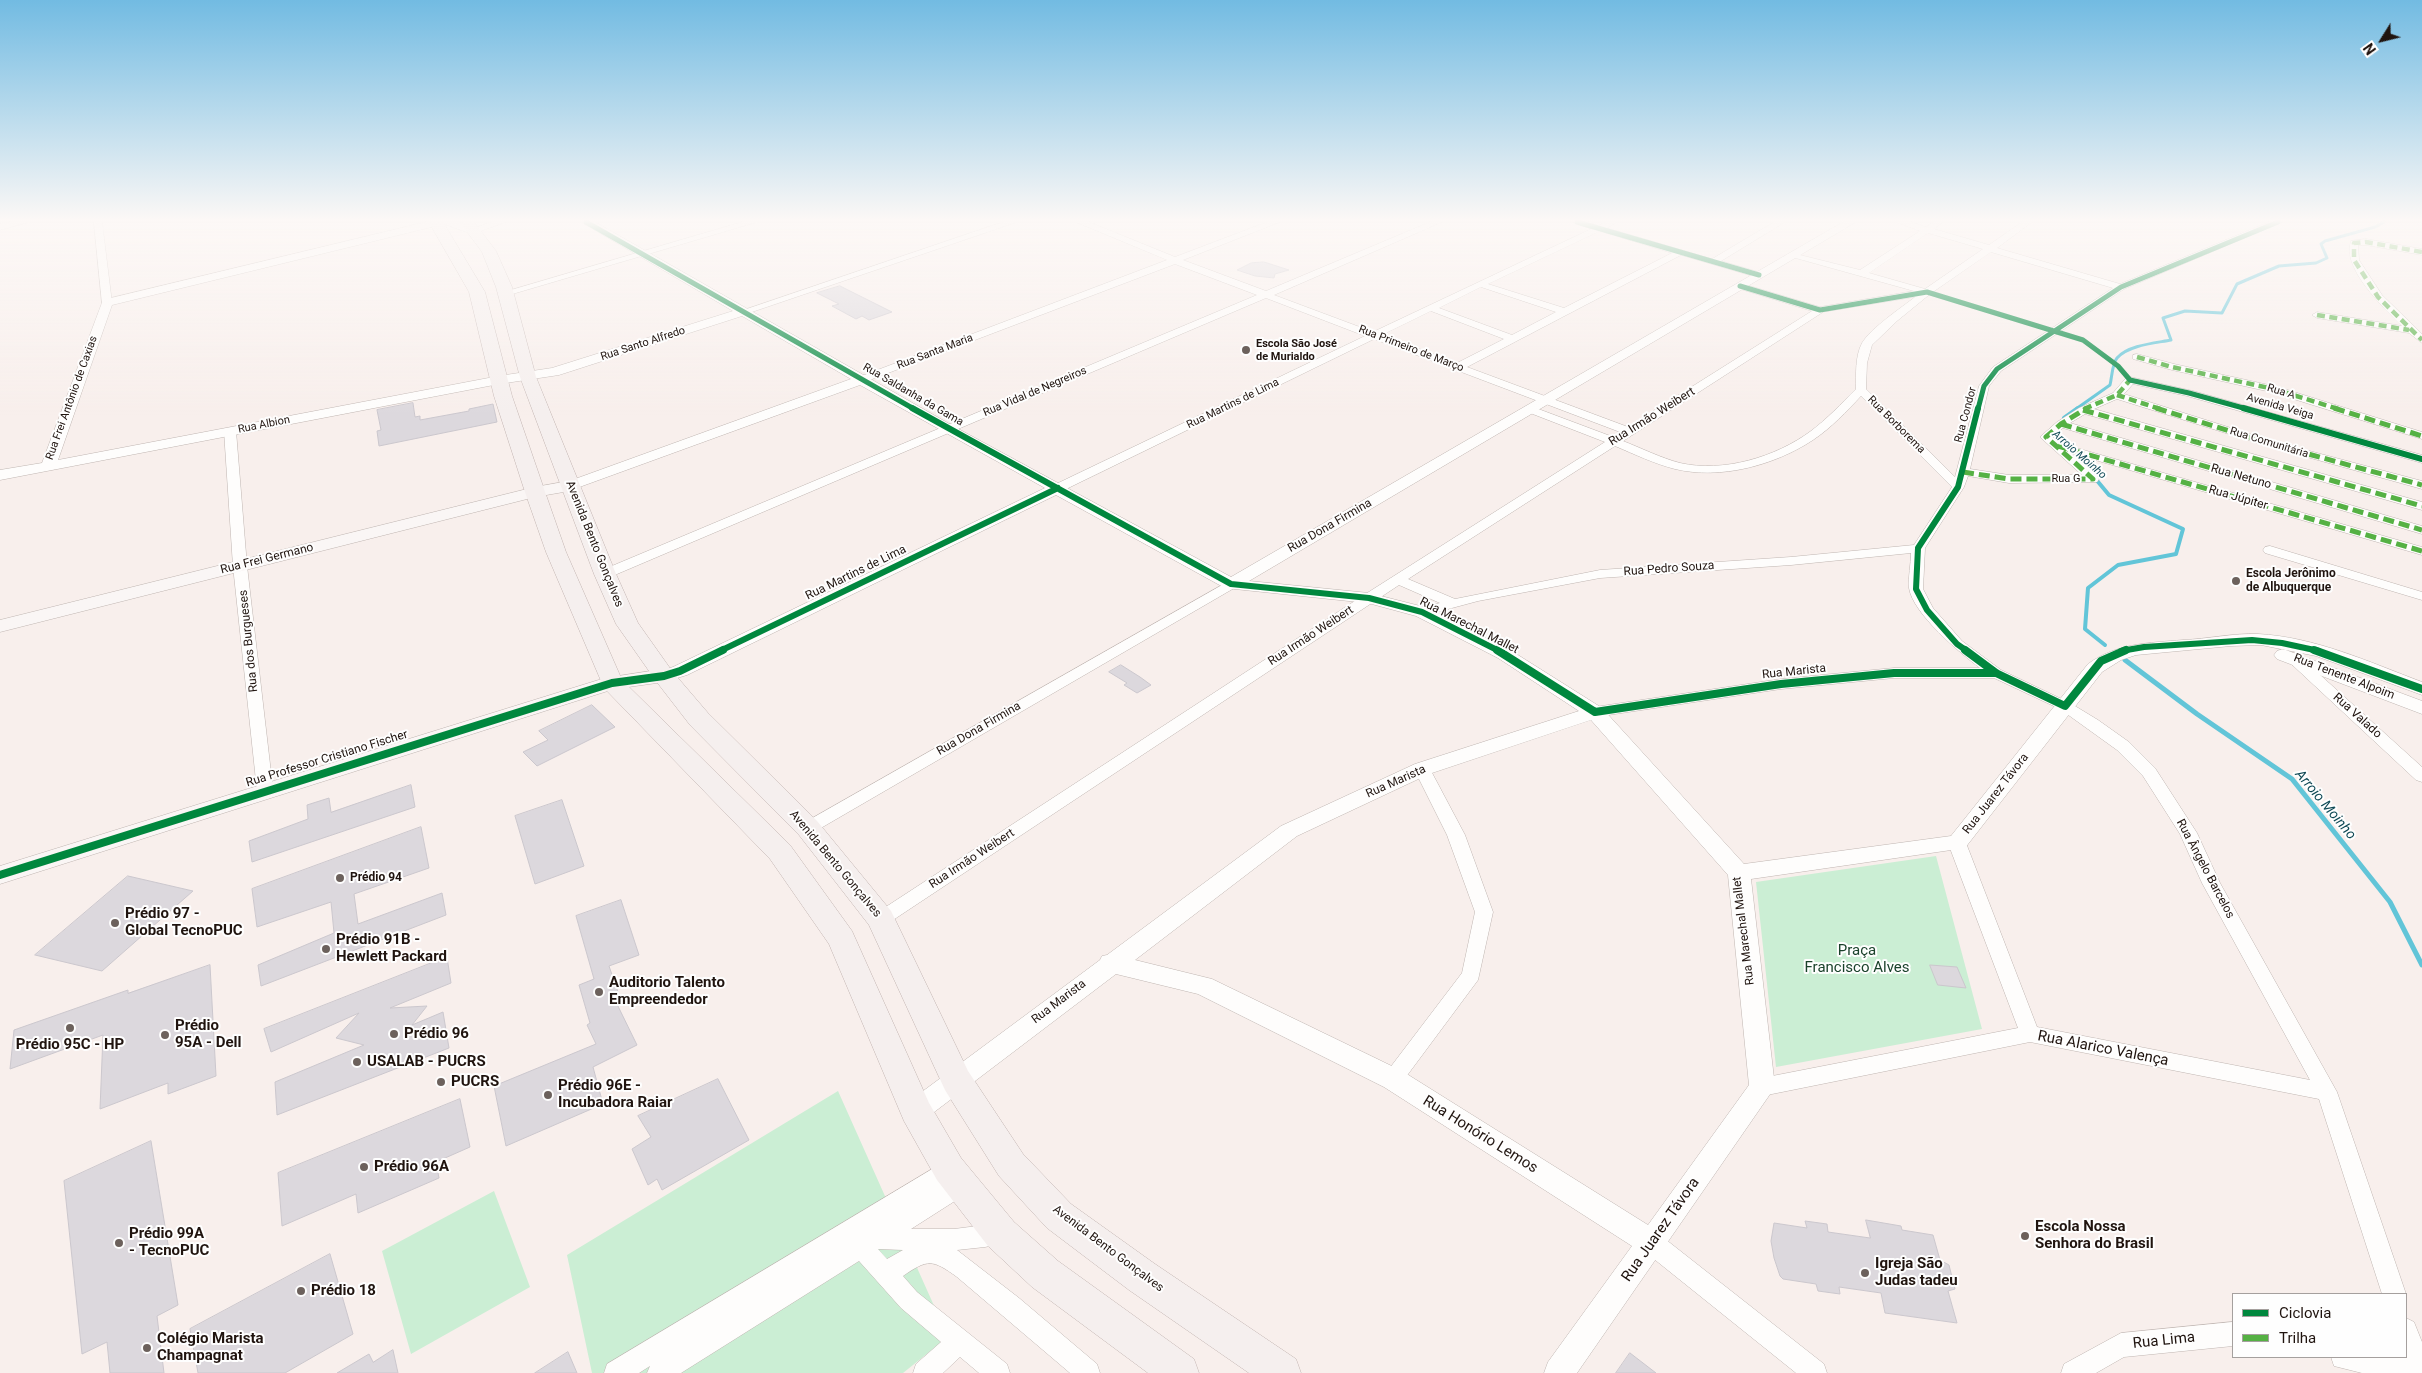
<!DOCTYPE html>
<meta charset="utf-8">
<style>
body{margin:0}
#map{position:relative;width:2422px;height:1373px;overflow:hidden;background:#f8efec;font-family:Roboto,sans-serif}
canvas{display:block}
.legend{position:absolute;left:2232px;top:1293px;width:175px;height:65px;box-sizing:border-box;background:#fefefe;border:1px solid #a5a09e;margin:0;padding:6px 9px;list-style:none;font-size:15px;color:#20140f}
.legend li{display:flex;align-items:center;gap:10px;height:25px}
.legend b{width:25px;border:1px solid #a5a09e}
.north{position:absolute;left:2357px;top:15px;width:50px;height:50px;-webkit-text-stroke:4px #fefefe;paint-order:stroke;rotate:234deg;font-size:14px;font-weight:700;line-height:20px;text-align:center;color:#20140f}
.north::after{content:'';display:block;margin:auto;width:18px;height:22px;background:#20140f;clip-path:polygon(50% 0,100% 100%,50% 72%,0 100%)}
</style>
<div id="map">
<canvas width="2422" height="1373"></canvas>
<ul class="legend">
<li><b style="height:6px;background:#00873e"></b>Ciclovia</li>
<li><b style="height:6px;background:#55b144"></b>Trilha</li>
</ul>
<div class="north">N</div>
</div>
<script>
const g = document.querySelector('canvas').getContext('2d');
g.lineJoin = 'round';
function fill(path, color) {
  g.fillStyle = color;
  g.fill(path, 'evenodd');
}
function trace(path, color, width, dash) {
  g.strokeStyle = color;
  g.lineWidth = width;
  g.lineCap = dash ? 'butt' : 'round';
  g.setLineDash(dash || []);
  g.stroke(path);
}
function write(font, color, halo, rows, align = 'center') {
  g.font = font + ' Roboto,sans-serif';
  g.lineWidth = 4;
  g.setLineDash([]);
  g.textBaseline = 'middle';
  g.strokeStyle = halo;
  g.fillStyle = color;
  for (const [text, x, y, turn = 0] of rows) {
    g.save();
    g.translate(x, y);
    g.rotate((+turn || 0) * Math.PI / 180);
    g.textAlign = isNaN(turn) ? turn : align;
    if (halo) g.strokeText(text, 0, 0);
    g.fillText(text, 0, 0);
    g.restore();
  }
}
fill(new Path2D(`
 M1936,856L1982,1029L1776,1067L1756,882Z
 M838,1091L948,1337L903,1373H592L567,1255Z
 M494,1191L530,1287L411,1354L382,1251Z`), '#cbeed4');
trace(new Path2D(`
 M2076,409L2110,385C2112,377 2112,364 2117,358C2128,345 2156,343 2171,340L2163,318L2185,311L2222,313L2237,284L2279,266L2316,263L2327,258L2321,244L2325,241L2375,227L2384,222`), '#62c5d8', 3);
trace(new Path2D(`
 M2064,418L2078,408
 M2094,477L2109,495L2183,529L2176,554L2118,565L2088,588L2085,629L2105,645`), '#62c5d8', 4);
trace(new Path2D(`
 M2125,660L2197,714L2292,779L2390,902L2422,965`), '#62c5d8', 5);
const building = new Path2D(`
 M1264,262L1289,270L1275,274L1274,278L1255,276L1237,270L1251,263Z
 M840,286L892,312L869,320L862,316L856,319L832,306L839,304L817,293Z
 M413,403L415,417L420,416V420L469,411V409L493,404L497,422L379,446L377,431L381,430L377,410Z
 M1121,665L1140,677L1151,685L1137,693L1124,685L1127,683L1109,672Z
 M592,705L615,727L537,766L523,752L548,740L539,731Z
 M411,785L415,807L252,862L249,841L308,819L307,805L329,798L331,812Z
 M562,800L584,866L535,884L515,816Z
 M421,827L429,868L354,894L358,924L442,893L446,915L261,986L258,965L334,933L331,902L257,927L252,889Z
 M128,876L193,891L102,971L35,955Z
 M621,900L639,955L609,966L620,998L615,1000L637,1045L593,1067L603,1104L506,1146L494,1086L596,1044L587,1025L590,1023L579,985L594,979L576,916Z
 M447,957L451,983L390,1008L427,1006L412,1025L443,1012L449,1048L277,1115L275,1082L364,1045L336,1038L359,1013L271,1052L264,1029Z
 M210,965L216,1076L168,1094V1083L100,1109L103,1035L10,1069L14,1030L128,990V993Z
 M1930,965L1957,967L1966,988L1938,985Z
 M718,1079L749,1140L662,1190L657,1179L648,1185L632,1149L651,1137L638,1116Z
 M460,1099L470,1147L436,1162L439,1178L358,1213L356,1194L282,1226L278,1173Z
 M151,1141L178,1305L157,1316L164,1373H110L107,1342L82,1354L64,1181Z
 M1866,1220L1901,1226L1902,1230L1933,1235L1940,1260L1949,1265L1955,1289L1948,1291L1957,1323L1885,1313L1881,1293L1839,1287L1840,1294L1818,1291L1816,1284L1783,1279L1780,1276L1774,1258L1771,1241L1774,1223L1807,1228L1805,1221L1827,1224L1828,1232L1870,1238Z
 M330,1254L353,1334L285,1373H198L190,1329Z
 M393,1350L398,1373H337L369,1354L373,1362Z
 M568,1352L577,1373H535Z
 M1630,1353L1656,1373H1616Z`);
fill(building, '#dcd8dd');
trace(building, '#cbc7cd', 1);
const minor = new Path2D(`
 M10,222H29L0,230V224Z
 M94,222H102L112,303L107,306L102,303Z
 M491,222H506L472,234L468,231Z
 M742,222H757L509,295L501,293Z
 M1003,222H1017L746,314L738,312Z
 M1076,222H1089L1175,257L1267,222H1280L1183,260L1266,291L1430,222H1442L1274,295L1373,332L1591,229L1573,222H1588L1598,226L1605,222H1617L1607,228L1712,259L1774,222H1785L1721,261L1762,273V277H1756L1681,255L1467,367L1628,427L1812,311L1737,288V284H1743L1820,307L1914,291L1792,257V253L1860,270L1920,231L1896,222H1911L1926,227L1933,222H1943L1934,229L1989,245L2022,222H2032L1997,248L2120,284L2269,222H2282L2124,289L2001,371L1989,386L1970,469L2009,475H2082L2040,437L2057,422L2079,408L2113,393L2126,378L2130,377L2193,391L2422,455V463L2187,396L2133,384L2124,394L2272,441L2422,481V489L2264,445L2117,399L2094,409L2422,502V510L2085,414L2070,423L2422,526V534L2063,428L2053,437L2059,443L2422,547V555L2071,453L2097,476L2099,479L2097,482L2009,483L1968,476L1964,487L1925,548L1923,589L1933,608L1962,641L2001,670L2070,703L2098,720L2129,742L2155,768L2197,833L2220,883L2337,1092L2406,1294H2382L2319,1099L2030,1042L1762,1096L1755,1093L1752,1087L1755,1081L1762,1078L2018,1028L1948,843L1951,839L1957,837L1963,839L1966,843L2037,1027L2310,1080L2202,883L2180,834L2143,776L2117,750L2060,709L1994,678H1894L1781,689L1595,717L1590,715L1587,712L1590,709L1595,707L1781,679L1894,668H1980C1960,653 1913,614 1909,588C1908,577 1911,564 1911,553L1791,565L1600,578L1478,601L1422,616L1417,615L1415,612L1417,609L1440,603L1399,585L887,924L881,926L875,924L872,919L875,914L1364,595L1605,442L1525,411V407H1533L1613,437L1620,432L1374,339L1062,491H1054L1052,488L1054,485L1365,336L1266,298L610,577H600L598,574L600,571L1257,295L1175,264L867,381H859V377L1167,260ZM1600,231L1672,253L1564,308L1488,284ZM1928,233L1983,249L1925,289L1869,273ZM1991,252L2113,288L1993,367L1979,386L1955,477L1866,389L1867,363L1872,345L1897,321L1930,294ZM1481,287L1556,312L1512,335L1439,308ZM1915,297C1901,308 1871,328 1862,343C1855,356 1856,375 1856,389C1841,404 1827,419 1811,431C1776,457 1723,473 1680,463C1661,458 1641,448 1623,441L1823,312ZM1431,311L1504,339L1457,363L1382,335ZM1861,396L1952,487L1914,545L1791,557L1600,570L1455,599L1408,579L1615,446C1634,454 1655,464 1675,469C1721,480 1775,465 1813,440C1831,428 1846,412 1861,396Z
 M2366,239L2422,249V255L2366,245H2358L2359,260L2382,295L2422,334V343L2409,333L2317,318L2312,315L2317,312L2402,326C2384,308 2341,268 2351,241Z
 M2137,354L2174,364L2278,387L2422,432V439L2271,392L2172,370L2133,359V355Z
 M230,428L236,431L247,566L273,790L271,794H259L257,790L233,566L224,431Z
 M2270,546L2422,592V600L2265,553L2263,550L2265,547Z
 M1231,580L1238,584L1236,587L814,832L808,834L802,832L800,828L802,824Z
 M2292,653L2297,654L2422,767V782L2416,780L2287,660L2285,657Z
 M1422,764L1428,765L1430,769L1465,835L1493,912L1478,980L1400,1085L1393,1088L1386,1085L1383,1079L1386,1073L1462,973L1475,912L1447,835L1414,769L1416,765Z
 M949,1159L957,1162L960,1169L954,1178L961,1175L969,1178L972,1185L969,1192L911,1229H954L1001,1223L1009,1226L1012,1234L1009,1242L985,1247L957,1250L1019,1298L1097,1364L1100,1373H1070L957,1277C932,1259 928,1259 903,1276L917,1292L1007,1364L1010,1373H979L960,1357L943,1373H913L916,1364L941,1342L901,1308L859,1261L681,1373H647L650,1366L639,1373H604L607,1364ZM878,1249H879L903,1250L887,1259Z
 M1652,1232L1660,1235L1824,1364L1827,1373H1796L1644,1251L1641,1243L1644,1235Z
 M2406,1318L2414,1322L2422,1342V1373H2362L2334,1366L2331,1357H2406Z
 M2233,1322V1346L2124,1357L2096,1373H2061L2064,1364L2121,1333Z`);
const tertiary = new Path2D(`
 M426,222H459L477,231L472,234L444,224L112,305L58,460L499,376L552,368L733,311L581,222H595L953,426L1231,577L1843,222H1856L1249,581L1369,593L1428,608L1510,650L1602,708L1744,864L1951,836L2088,664C2117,643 2149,643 2183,640C2208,639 2233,633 2258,634C2315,637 2369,662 2422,682V695L2316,656L2261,645L2231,646L2136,655L2121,660L2102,672L1965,848L1751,879L1775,1087L1577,1373H1544L1548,1362L1632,1246L1384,1087L1198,994L1116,974L925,1119L916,1122L907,1119L903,1111L907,1103L1100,960L1102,956L1107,955L1281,826L1415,764L1579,711L1498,658L1416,616L1368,603L1225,588L1056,495L687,675L664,682L657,680L655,676L657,672L673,667L1045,488L860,385L574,489H564L561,486L564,483L851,379L742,316L559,375L499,384L0,480V470L42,463L103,300ZM1591,720L1728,875L1749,1085L1648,1225L1402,1071L1212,979L1135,960L1297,836L1429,774Z
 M2283,649L2422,701V714L2277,659L2274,655L2277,651Z`);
const secondary = new Path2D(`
 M569,481L575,482L578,486L575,490L535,497L0,632V620L535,487Z
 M664,669L671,671L675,676L671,681L614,689L0,884V866L605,678Z`);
const primary = new Path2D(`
 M429,222H443L485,292L512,396L545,492L566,552L622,680L790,845L852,931L929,1103L961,1158L1014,1222L1058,1261L1194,1359L1199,1373H1148L1032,1287L988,1246L937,1180L904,1121L829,944L770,859L604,688L546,552L525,492L494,396L469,292Z
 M460,222H474L496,251L512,287L536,377L616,574L638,623L672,671L708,713L817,821L891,911L968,1071L1023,1154L1071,1204L1155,1264L1296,1359L1301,1373H1249L1129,1290L1047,1228L999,1176L945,1090L869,925L799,835L690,725L656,681L616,624L594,574L520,377L496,287L482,252Z`);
trace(minor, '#bfb5b1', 1);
trace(tertiary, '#bfb5b1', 1);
trace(secondary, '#bfb5b1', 1);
trace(primary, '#c2b4b1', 1);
fill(minor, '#fefdfc');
fill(tertiary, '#fefdfc');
fill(secondary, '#faf6f5');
fill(primary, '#f5efee');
trace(new Path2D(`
 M2422,252L2366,242L2354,243V260L2378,297L2422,340
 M2317,315L2409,330
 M2137,357L2172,367L2274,389L2338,409
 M2117,395L2160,409
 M2084,409L2117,395L2130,380L2135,381`), '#55b144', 4.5, [8, 4.5]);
trace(new Path2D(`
 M2156,408L2268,443L2422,485
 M2334,408L2422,436
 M2083,410L2422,506
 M2061,424L2422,530
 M2058,446L2422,551
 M1963,472L2009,479H2093L2046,437L2061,424L2087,408`), '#55b144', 5, [11, 5]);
trace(new Path2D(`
 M586,222L914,409
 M1577,222L1759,275
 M1740,286L1820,310L1927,292L2083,340L2118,366L2130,380L2189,393L2247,409
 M1978,409L1984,386L1997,369L2121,287L2278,222`), '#00873e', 5);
trace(new Path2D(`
 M912,408L1231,584L1369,598L1422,612L1499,651
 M2243,408L2422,459
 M720,651L1058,488
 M1967,651L1957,644L1927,610L1916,589L1918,548L1958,487L1978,408
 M2121,651L2144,647L2252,640L2282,643L2319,651`), '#00873e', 6);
trace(new Path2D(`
 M1497,650L1595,712L1781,684L1894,673H1996
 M1965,650L1996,673L2065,706L2101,661L2126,650
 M2314,650L2422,689
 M0,875L612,683L664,676L680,671L723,650`), '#00873e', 8);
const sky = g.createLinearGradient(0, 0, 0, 415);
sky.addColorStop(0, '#72bbe2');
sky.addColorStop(0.53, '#fcf8f6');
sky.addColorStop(1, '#fcf8f600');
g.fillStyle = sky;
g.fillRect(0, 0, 2422, 415);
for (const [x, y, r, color] of [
 [1246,350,5,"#6c615c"],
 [2236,581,5,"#6c615c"],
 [340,878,5,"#6c615c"],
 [115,923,5,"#6c615c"],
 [326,949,5,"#6c615c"],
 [599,992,5,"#6c615c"],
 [70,1028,5,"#6c615c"],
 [394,1034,5,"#6c615c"],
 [165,1035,5,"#6c615c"],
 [357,1062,5,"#6c615c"],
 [441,1082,5,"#6c615c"],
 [548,1095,5,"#6c615c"],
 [364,1167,5,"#6c615c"],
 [2025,1236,5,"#6c615c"],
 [119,1243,5,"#6c615c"],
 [1865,1273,5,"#6c615c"],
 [301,1291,5,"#6c615c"],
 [147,1348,5,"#6c615c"]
]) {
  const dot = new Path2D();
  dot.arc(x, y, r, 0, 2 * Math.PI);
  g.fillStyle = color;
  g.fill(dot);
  trace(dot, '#fefefe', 2);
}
write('11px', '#20140f', '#fefefe', [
 ["Rua Santo Alfredo",643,344,-18],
 ["Rua Primeiro de Março",1411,349,21],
 ["Rua Santa Maria",935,352,-21],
 ["Rua Vidal de Negreiros",1035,392,-23],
 ["Rua A",2281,392,17],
 ["Rua Saldanha da Gama",913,395,30],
 ["Rua Frei Antônio de Caxias",72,398,-70],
 ["Rua Martins de Lima",1233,404,-26],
 ["Avenida Veiga",2280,407,16],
 ["Rua Condor",1966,415,-75],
 ["Rua Albion",264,425,-11],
 ["Rua Borborema",1896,425,45],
 ["Rua Comunitária",2269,443,17],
 ["Rua G",2066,479]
]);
write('bold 11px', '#20140f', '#fefefe', [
 ["Escola São José",1256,344],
 ["de Murialdo",1256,357]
], 'left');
write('italic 11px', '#0f4955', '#fefefe', [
 ["Arroio Moinho",2079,455,41]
]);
write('12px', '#20140f', '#fefefe', [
 ["Rua Irmão Weibert",1652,417,-32],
 ["Rua Netuno",2241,477,16],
 ["Rua Júpiter",2238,498,16],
 ["Rua Dona Firmina",1330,526,-30],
 ["Avenida Bento Gonçalves",594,544,68],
 ["Rua Frei Germano",267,559,-14],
 ["Rua Pedro Souza",1669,569,-4],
 ["Rua Martins de Lima",856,573,-26],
 ["Rua Marechal Mallet",1469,626,27],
 ["Rua Irmão Weibert",1311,636,-33],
 ["Rua dos Burgueses",249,641,-96],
 ["Rua Marista",1794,672,-6],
 ["Rua Tenente Alpoim",2344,677,21],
 ["Rua Valado",2357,716,42],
 ["Rua Dona Firmina",979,729,-30],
 ["Rua Professor Cristiano Fischer",327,759,-17],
 ["Rua Marista",1396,782,-24],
 ["Rua Juarez Távora",1996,794,-52],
 ["Rua Irmão Weibert",972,859,-33],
 ["Avenida Bento Gonçalves",835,864,50],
 ["Rua Ângelo Barcelos",2205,869,62],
 ["Rua Marechal Mallet",1744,931,-97],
 ["Rua Marista",1059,1002,-37],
 ["Avenida Bento Gonçalves",1108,1249,37]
]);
write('bold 12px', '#20140f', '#fefefe', [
 ["Escola Jerônimo",2246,574],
 ["de Albuquerque",2246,588],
 ["Prédio 94",350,878]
], 'left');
write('italic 14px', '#0f4955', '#fefefe', [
 ["Arroio Moinho",2325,805,50]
]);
write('bold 15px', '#20140f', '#fefefe', [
 ["Prédio 97 -",125,914],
 ["Global TecnoPUC",125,931],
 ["Prédio 91B -",336,940],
 ["Hewlett Packard",336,957],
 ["Auditorio Talento",609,983],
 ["Empreendedor",609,1000],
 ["Prédio",175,1026],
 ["95A - Dell",175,1043],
 ["Prédio 96",404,1034],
 ["Prédio 95C - HP",70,1045,"center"],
 ["USALAB - PUCRS",367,1062],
 ["PUCRS",451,1082],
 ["Prédio 96E -",558,1086],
 ["Incubadora Raiar",558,1103],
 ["Prédio 96A",374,1167],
 ["Escola Nossa",2035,1227],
 ["Senhora do Brasil",2035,1244],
 ["Prédio 99A",129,1234],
 ["- TecnoPUC",129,1251],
 ["Igreja São",1875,1264],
 ["Judas tadeu",1875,1281],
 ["Prédio 18",311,1291],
 ["Colégio Marista",157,1339],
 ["Champagnat",157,1356]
], 'left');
write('15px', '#1a422b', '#fefefe', [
 ["Praça",1857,951],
 ["Francisco Alves",1857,968]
]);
write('15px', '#20140f', '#fefefe', [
 ["Rua Alarico Valença",2103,1049,11],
 ["Rua Honório Lemos",1480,1135,32],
 ["Rua Juarez Távora",1661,1230,-55],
 ["Rua Lima",2164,1341,-6]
]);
</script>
